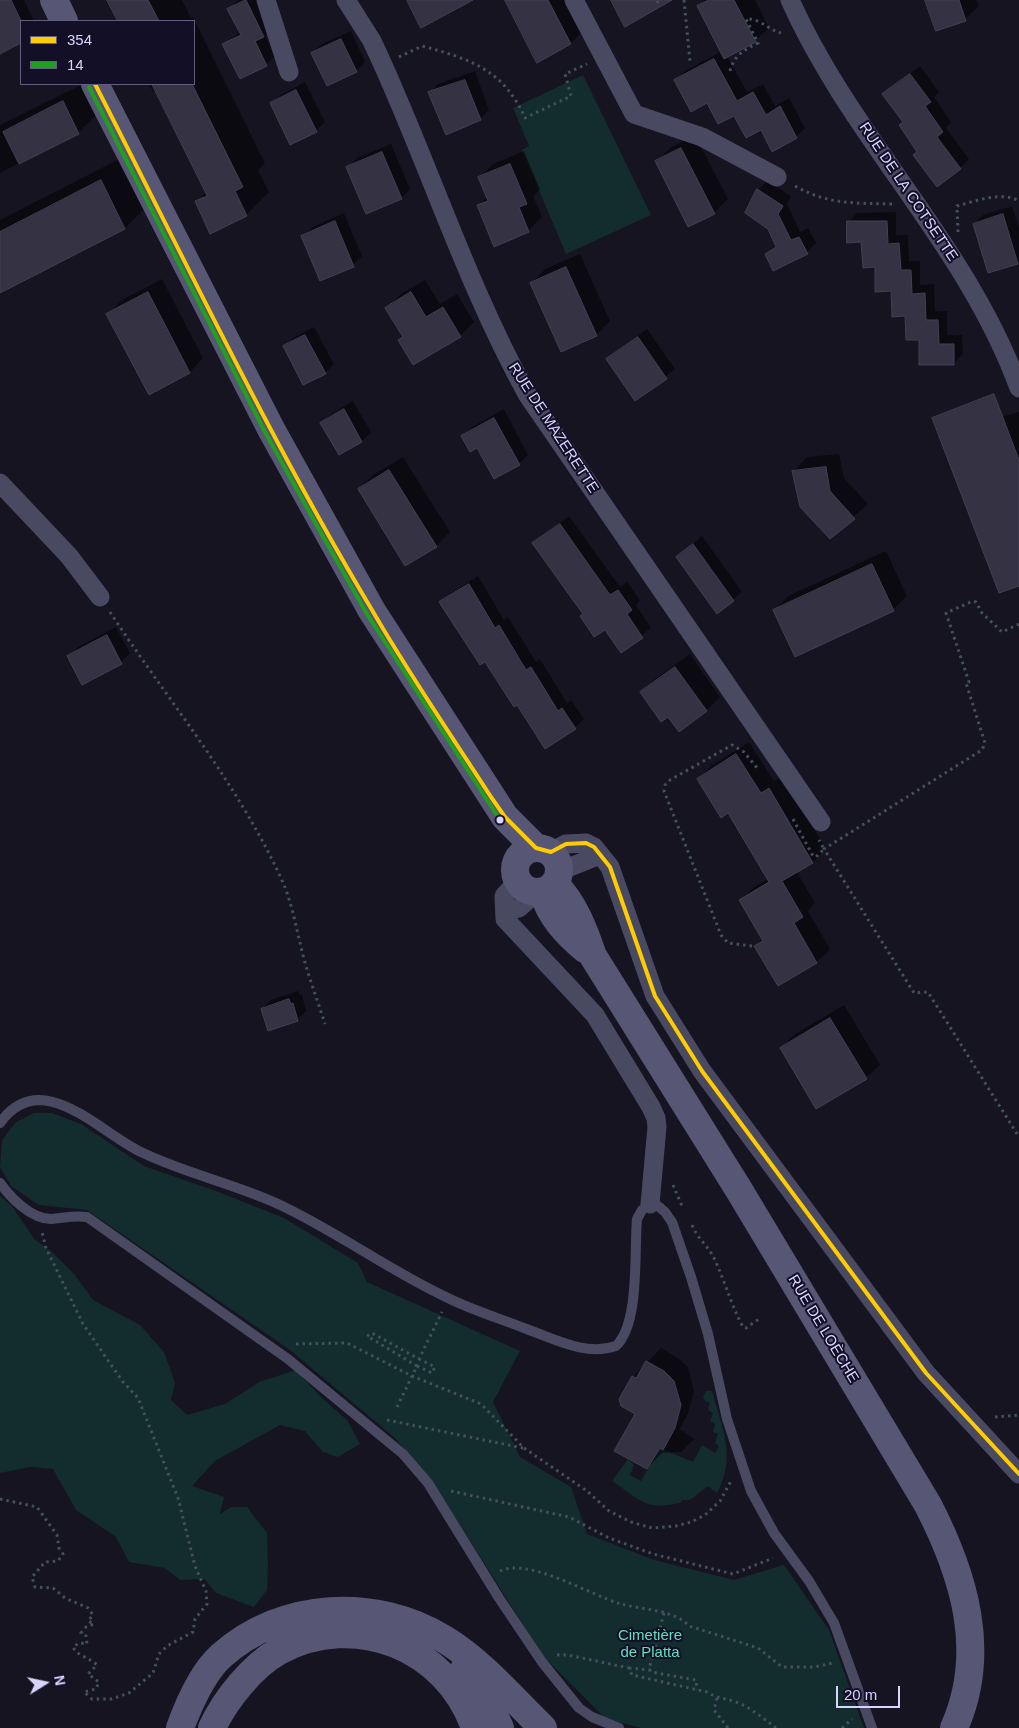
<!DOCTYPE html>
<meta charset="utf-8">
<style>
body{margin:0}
#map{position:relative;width:1019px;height:1728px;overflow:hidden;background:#161421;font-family:Helvetica,sans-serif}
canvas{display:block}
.legend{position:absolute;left:20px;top:20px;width:175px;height:65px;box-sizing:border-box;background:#130f26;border:1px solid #625e7d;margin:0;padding:6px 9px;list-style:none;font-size:15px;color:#d9d4ff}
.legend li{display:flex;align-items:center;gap:10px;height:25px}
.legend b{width:25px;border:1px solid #625e7d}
.north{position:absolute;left:20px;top:1658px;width:50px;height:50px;-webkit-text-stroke:4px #130f26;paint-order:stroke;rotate:80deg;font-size:14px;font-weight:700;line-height:20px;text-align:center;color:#d9d4ff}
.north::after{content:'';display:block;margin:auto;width:18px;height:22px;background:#d9d4ff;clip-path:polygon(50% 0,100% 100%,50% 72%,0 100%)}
.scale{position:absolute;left:836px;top:1686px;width:64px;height:22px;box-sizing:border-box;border:2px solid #d9d4ff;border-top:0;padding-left:6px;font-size:15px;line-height:18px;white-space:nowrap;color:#d9d4ff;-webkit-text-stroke:4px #130f26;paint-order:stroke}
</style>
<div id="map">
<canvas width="1019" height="1728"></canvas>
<ul class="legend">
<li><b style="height:6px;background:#fc0"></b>354</li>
<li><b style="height:6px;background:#20a020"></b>14</li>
</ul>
<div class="north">N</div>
<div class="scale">20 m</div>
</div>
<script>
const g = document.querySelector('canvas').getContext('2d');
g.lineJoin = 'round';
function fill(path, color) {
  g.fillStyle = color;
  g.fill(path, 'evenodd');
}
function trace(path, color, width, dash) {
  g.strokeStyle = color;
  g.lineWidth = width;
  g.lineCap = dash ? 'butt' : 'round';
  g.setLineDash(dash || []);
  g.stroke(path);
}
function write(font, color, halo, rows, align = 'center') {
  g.font = font + ' Helvetica,sans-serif';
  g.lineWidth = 4;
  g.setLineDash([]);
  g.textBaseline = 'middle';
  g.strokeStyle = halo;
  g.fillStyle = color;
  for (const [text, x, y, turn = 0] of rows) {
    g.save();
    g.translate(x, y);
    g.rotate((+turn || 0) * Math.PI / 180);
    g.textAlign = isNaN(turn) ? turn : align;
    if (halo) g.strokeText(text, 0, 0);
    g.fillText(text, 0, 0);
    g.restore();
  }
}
fill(new Path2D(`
 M583,75L651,215L566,254L522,150L529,146L513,108Z
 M34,1113H52L81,1124L144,1166L216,1191L284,1218L358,1263L367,1282L520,1351L493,1402L520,1457L571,1487L587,1534L654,1560L734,1580L784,1565L829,1630L864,1728H642L606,1719L543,1656L434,1484L395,1438L290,1350L87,1210L39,1205L12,1187L0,1168L2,1140L16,1122Z
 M0,1196L12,1206L35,1240L51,1251L75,1275L93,1300L140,1325L164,1352L175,1383L171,1400L187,1415L225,1404L259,1382L296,1370L322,1398L347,1420L360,1444L338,1457L323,1452L305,1431L280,1425L215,1461L192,1486L224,1497L220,1514L231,1507H247L267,1533L268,1566L267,1590L254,1607L216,1593L204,1579L180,1580L165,1568L129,1562L116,1537L76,1510L53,1469L30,1467L0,1473Z
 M706,1391H712C722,1429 737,1456 717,1493L708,1486L690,1500H682L680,1503C645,1511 639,1499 612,1481L628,1459L634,1465L630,1475L641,1481L660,1448L693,1462L702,1445L715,1453L719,1446L715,1443L718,1434L713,1432L715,1424L710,1421L713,1413L708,1410L710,1403L705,1401L703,1397Z`), '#132c2d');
fill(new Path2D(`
 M0,0H24L34,21H21V42L0,52Z
 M109,0H182L191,18L193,17L265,163L258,170L269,192L246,215L196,202L206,192L157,90L153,92L149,84H194V21H119Z
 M238,0H259L272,27L265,35L275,56L266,65L224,44L240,32L229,9Z
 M507,0H568L584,30L571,43L538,61Z
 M705,0H755L769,28L755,41L727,56L747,92L763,84L775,106L789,98L805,128L796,137L762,128L708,101L676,80L685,71L722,51L698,6Z
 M926,0H977L979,6L965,19Z
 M351,31L365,62L356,71L313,53L322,44Z
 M920,66L939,92L934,97L951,122L946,128L969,159L960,168L919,152L904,122L884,94Z
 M475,71L489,110L480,119L429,93L438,84Z
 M305,82L325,122L316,131L271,104L280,95Z
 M81,85L96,115L78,133L0,173V125Z
 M695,135L728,199L714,213L656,162L670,148Z
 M391,144L410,189L401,198L348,168L357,158Z
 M524,151L540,189L533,196L542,217L528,231L478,206L488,196L480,177L493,164Z
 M127,155L151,202L125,228L0,292V220Z
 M767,181L791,196L787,204L800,232L808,228L816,243L807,252L766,254L775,245L758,190Z
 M1012,206L1019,228V261L988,271L974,224L983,215Z
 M896,212V235H908L909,261H920V285L934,284L935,311H947V335H962L963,354L954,363L920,339L862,241L848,222L857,213Z
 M344,213L362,256L353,265L303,236L312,227Z
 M580,254L610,321L596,335L532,283L545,269Z
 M162,279L203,358L190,372L149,393L108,314L122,300Z
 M425,280L440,304L457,294L474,322L460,336L404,337L387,308L401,294Z
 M314,327L334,364L325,373L284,347L293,338Z
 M647,329L675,369L635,400L607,359Z
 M353,401L371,432L362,441L339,454L322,423L331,414Z
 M504,409L528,455L519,464L494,477L478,447L463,436L472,427Z
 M1019,412V584L962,428Z
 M839,454L844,478L868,504L830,537L794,471L807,457Z
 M403,457L450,532L436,546L359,489L373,475Z
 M569,516L620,587L627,582L640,600L636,605L651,628L621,651L605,628L584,614L534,543Z
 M702,536L742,592L733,600L678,557Z
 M886,551L907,596L893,610H775L788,596Z
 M478,576L504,620L508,617L536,662L540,659L567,703L571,700L584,719L575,728L517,704L441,603L450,594Z
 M116,627L130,653L121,662L69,656L78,647Z
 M690,654L720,697L707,710L641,692L655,679Z
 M749,742L774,781L783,776L826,849L813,862L796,871L815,903L808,911L830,949L817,962L778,984L756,946L763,939L740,901L753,888L768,879L728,811L698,779L711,766Z
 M298,991L300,995H302L306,1011L297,1020L262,1009L271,1000Z
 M844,1005L880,1065L866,1078L781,1048L795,1034Z
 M661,1348L678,1358L688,1367L694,1391L688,1413L680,1429L694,1439L681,1452L662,1453L647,1468L633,1377Z`), '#0007');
const building = new Path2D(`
 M0,0H11L21,21V43L0,54Z
 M107,0H148L159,21H118Z
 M246,0L264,37L255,41L267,66L240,79L222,44L241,35L227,9Z
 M407,0H473L421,28Z
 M505,0H548L571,44L537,63Z
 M611,0H672L625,27Z
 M709,0H734L756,42L724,59L697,6Z
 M925,0H959L966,21L936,31Z
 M341,39L357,72L327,86L311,53Z
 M714,59L737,101L753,92L766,115L780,106L797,138L772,152L761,130L746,138L734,116L718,124L707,103L691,112L674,80Z
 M910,74L931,102L925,106L943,132L937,137L961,169L937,187L913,155L917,152L899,125L903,122L882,94Z
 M465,80L481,120L446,135L428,92Z
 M152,84H192L243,187L235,191L247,216L210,234L195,201L207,196Z
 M296,90L317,132L290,145L270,103Z
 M63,101L79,134L19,164L3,132Z
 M681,148L715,214L688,227L655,161Z
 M382,152L402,199L366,214L346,167Z
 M510,164L527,204L519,207L529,232L494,247L477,205L488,201L478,177Z
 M101,180L125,229L0,293V232Z
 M757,189L783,206L778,214L791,240L799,237L808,254L773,271L765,254L776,247L768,229L745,213Z
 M1003,214L1018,264L988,273L973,224Z
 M335,221L354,267L320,281L301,236Z
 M847,221H887L888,244L899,243L901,270H911L912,294L925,293L926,320H938L939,344H954V365H919V340H906L905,316L892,317L891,291L875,292V267L863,268L861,242L847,243Z
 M566,267L597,336L561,352L530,283Z
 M148,292L190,373L149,395L106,314Z
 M411,292L426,317L443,307L461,337L413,365L398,340L403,337L385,308Z
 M305,335L326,374L303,385L283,346Z
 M638,337L667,379L635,401L606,359Z
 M994,394L1019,460V586L999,593L932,418Z
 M344,409L362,442L339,455L320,423Z
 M494,418L520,465L494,479L477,448L470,452L461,436Z
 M826,467L830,491L855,519L830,539L800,507L792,471Z
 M389,470L437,547L405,566L358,489Z
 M560,524L610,595L618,590L632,610L627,614L643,638L621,653L605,630L594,637L580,616L583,614L532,543Z
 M693,544L734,601L717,614L676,557Z
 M872,564L894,611L795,657L773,610Z
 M469,584L495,628L499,625L526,670L531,667L558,711L562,708L576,729L545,749L517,705L514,707L485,662L480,665L439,602Z
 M107,635L122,664L82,685L67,656Z
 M675,667L707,711L679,732L668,717L661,722L640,692Z
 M736,754L761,793L769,788L813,863L782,881L803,917L794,923L817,963L778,986L754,946L763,941L739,900L769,882L728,813L721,818L697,779Z
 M289,999L291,1004L293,1003L298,1021L268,1031L261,1009Z
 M830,1018L867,1079L816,1109L780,1048Z
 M646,1361L664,1371L674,1381L681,1405L675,1428L663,1450L660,1448L647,1469L614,1451L635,1414L621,1406L619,1399L632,1376L636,1378Z`);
fill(building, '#343243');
trace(building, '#433f54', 1);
trace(new Path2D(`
 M684,0L690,61
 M657,3L659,0
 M399,57L422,46C470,59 504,70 525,118L571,96L565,74L587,64
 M730,71C734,55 744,50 758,43L746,19C760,18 768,30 781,33
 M795,186C828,205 856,203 893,204
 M958,232L957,206C975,201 1002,191 1019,201
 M110,612C167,699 236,781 280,876C294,905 297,936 306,966C312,986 319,1005 325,1024
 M1019,624L1002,632L982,613L976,602L973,601L946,613L969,682L966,683L985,743L982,750L824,849L914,993L928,992L1019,1137
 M793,819L813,856L816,857L824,849L819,840
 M752,946L728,943L721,935L664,791L665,785L670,780L732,745L744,752L758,769
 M673,1185L682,1206
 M692,1225C697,1238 708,1246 714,1258C725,1281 731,1305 743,1327L746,1328L759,1319
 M296,1344L347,1343L412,1376L481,1404L524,1448L587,1491L609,1511L631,1522L652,1528L676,1526L691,1522L705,1515L720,1501L731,1481
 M417,1366L432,1373L435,1367L419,1359
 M397,1407L417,1366L367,1336L372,1333L419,1359L442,1312
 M995,1417L1019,1415
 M387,1420L523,1448
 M451,1491L569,1517L609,1538L653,1554L733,1574L773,1558
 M0,1499L37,1507L57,1535L59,1548L63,1554L58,1561L45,1562L32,1577L35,1587L53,1588L65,1598L88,1608L93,1615L88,1621L94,1624L86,1627L81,1633L86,1636L87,1644L79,1643L73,1647C78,1657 89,1657 97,1665L88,1674L99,1682L96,1689L84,1692L92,1699H112L129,1693L153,1673L159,1654L167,1646L193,1632L195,1619L207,1604L206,1591L195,1566L178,1498L138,1398L123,1382L83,1324L46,1248L42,1232
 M500,1571C529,1557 592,1596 621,1604C643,1610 673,1609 689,1626L758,1648L782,1667H814L833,1663
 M664,1613L649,1669L651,1672L696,1680L697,1690
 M557,1655H568L629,1668L632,1675L707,1692C716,1698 723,1698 733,1701C749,1706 763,1718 776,1728
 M629,1668L650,1670
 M717,1698L714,1710L728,1728
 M842,1728L852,1719`), '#44505f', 3, [2.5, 4]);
trace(new Path2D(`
 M0,1123C41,1065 100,1133 141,1152C184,1173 232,1183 276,1203C335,1230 388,1270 448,1298C474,1311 502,1319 529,1330C557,1340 586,1356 616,1346C640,1323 634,1252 637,1219L642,1210L650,1204L658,1206L665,1212L672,1222L691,1277L708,1334L727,1419L751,1491L774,1533L809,1581L834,1623L872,1728
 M0,1183C11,1198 31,1219 51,1219C64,1218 74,1215 87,1217L288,1359L403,1454L428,1483L499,1598L542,1662L579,1708L592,1717L619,1728`), '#4a4962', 10);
trace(new Path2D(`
 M266,0L289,72
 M346,0L372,41L383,65C432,174 469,289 527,394L821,822
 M574,0L634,114L702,137L777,177
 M790,0C852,139 966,243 1019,388
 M0,483L69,556L100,597
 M551,852L566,844L586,843L594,847L610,867L655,996L702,1071L926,1373L1019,1474
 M560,871L600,855
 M518,881L504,896L505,919L595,1015L651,1107L656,1118L657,1127L650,1204
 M506,911L519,908L536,893`), '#4a4962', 19);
trace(new Path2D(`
 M54,0L64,21
 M95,84L271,429L372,611L505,817L536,848
 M515 870a22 22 0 1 1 44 0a22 22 0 1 1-44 0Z
 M555,884C575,905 584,930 593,956L739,1190L928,1505C964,1575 988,1652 954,1728
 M543,892C550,916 566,933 585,949
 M465,1667L489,1704L500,1728
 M180,1728C188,1706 203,1672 221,1656C282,1601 376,1597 444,1639C482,1662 511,1697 543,1728
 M212,1728C225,1700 252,1666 279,1651C355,1610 447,1647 475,1728`), '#575674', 28);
trace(new Path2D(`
 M95,84C185,260 270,440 372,610C409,674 451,735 491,797L505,817L536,848L551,852L566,844L586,843L594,847L610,867L655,996L702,1071L926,1373L1019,1474`), '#fc0', 4);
trace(new Path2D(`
 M89,87L265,432L316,524L367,614L500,820`), '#20a020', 4);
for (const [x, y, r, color] of [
 [500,820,4.5,"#d9d4ff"]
]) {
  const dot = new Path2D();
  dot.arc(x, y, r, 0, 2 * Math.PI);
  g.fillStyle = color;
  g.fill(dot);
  trace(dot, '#130f26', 2);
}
write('15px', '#d9d4ff', '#130f26', [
 ["RUE DE LA COTSETTE",908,192,56],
 ["RUE DE MAZERETTE",553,428,57],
 ["RUE DE LOÈCHE",823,1329,59]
]);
write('15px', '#5fe0c0', '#130f26', [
 ["Cimetière",650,1636],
 ["de Platta",650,1653]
]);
</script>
